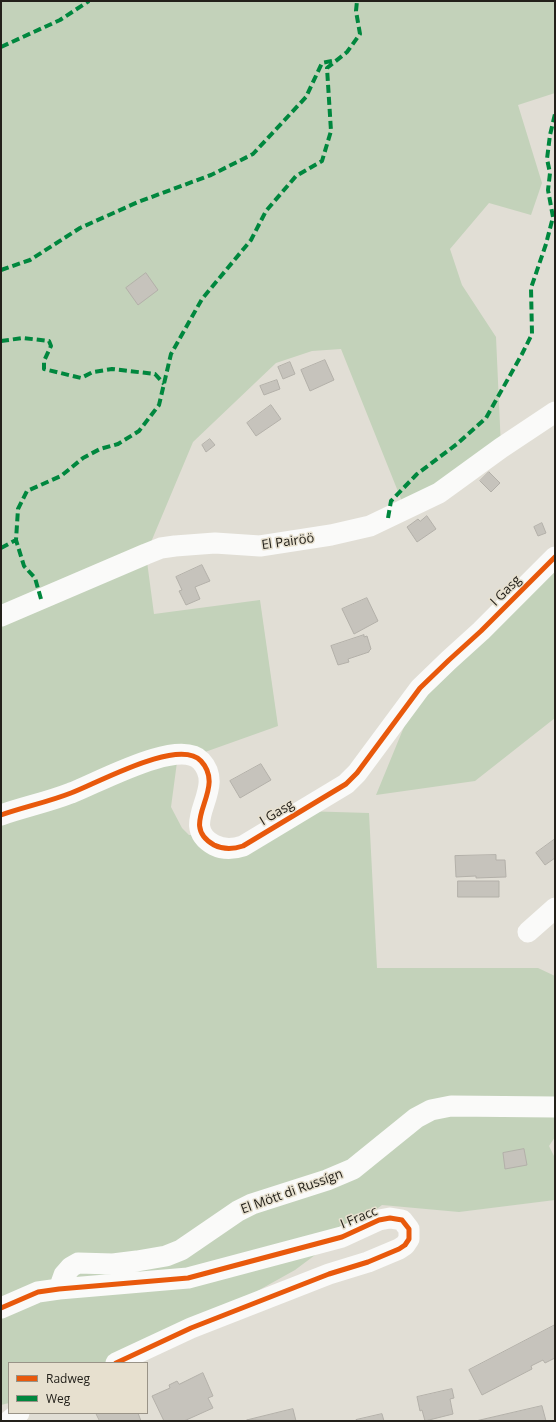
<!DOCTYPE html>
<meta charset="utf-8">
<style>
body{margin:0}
#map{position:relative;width:556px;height:1422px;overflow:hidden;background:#e1ded5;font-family:"Open Sans",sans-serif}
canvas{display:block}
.frame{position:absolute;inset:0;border:2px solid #23201a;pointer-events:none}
.legend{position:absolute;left:8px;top:1362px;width:140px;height:52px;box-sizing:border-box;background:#e7e0cf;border:1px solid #999387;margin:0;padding:5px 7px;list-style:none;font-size:12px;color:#23201a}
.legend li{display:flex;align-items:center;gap:8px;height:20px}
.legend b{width:20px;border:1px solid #999387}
</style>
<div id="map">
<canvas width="556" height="1422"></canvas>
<div class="frame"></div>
<ul class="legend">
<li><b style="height:5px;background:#e8590c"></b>Radweg</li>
<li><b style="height:5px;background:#00873e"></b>Weg</li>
</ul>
</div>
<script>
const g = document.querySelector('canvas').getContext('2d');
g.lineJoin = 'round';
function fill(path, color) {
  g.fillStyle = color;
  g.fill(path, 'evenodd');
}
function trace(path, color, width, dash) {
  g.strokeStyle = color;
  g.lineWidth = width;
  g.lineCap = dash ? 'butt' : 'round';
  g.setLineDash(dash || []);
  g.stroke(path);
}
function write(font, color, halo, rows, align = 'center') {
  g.font = font + ' "Open Sans",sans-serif';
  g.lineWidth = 3;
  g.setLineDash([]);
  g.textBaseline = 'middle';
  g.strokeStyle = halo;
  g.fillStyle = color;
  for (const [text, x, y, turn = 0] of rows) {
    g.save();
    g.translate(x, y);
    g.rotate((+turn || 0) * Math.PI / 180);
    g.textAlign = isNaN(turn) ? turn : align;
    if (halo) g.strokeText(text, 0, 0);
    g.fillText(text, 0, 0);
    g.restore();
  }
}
fill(new Path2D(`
 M1,1H555V93L518,105L542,183L531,215L489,203L450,249L462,285L496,337L501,448L405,509L341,349L312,351L276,363L193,442L146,554L154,614L260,600L278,726L177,762L171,807L182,828L189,835H202L217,846L302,811L369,813L377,968H538L555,976V1137L549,1146L555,1158V1200L459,1212L382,1205L295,1270L191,1328L116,1363H9V1403L1,1405Z
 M555,559V718L475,781L376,795L420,688Z`), '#c3d2ba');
const building = new Path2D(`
 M146,273L158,290L138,305L126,288Z
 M325,360L334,380L310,391L301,370Z
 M290,362L295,374L283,379L278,367Z
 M277,380L280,389L264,395L260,386Z
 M271,405L281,419L256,436L247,423Z
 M210,439L215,445L206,452L202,445Z
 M489,472L500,483L491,492L480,481Z
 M427,516L436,529L417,542L407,527L418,519L420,521Z
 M542,523L546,533L538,536L534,527Z
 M202,565L210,581L195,587L200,599L186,605L179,591L182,590L176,577Z
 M367,598L378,621L354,634L342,609Z
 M364,635V637L367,636L371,649L369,651V652L348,659L349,662L338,665L331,646Z
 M261,764L271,780L240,798L230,781Z
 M555,839V858L545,865L536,853Z
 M496,855V860H505L506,877L476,878V876L456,877L455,856Z
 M458,881H499V897H458Z
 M524,1149L527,1165L505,1169L503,1153Z
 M555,1325V1358L545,1363L543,1360L531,1366L532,1369L482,1395L469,1370Z
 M203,1373L213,1396L208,1398L213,1408L184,1421H164L152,1396L170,1388L169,1385L177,1381L179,1384Z
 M452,1389L454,1398L450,1399L453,1414L425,1421L422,1410L420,1411L417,1397Z
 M542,1406L546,1421H476Z
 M293,1409L296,1421L247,1420Z
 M96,1413H138L141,1421H100Z
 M382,1414L384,1421H356V1420Z`);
fill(building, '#c6c3bc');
trace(building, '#b3b0a9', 1);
trace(new Path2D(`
 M1,616L146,554L161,548L175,546L215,543L260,546L331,535L370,526L439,493L501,448L555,412
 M1,815C24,807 48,802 71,793C96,784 179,737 201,761C228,790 176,824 214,845C224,850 234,849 243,846L346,784L357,773L420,688L449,660L481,631L555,557
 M528,932L555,908
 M59,1289L64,1275L71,1267L78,1263L113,1264L137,1261L166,1256L181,1250L238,1211L252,1204L327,1180L353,1169L416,1118L431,1110L451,1106L555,1107
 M1,1308L38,1292L59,1289L188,1278L342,1237L379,1220L390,1218L402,1220L409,1229V1239L405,1245L399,1249L368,1262L329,1274L191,1328L116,1363
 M9,1421L19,1413`), '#fafaf9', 21);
trace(new Path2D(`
 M1,47L60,20L89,1
 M1,270L30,260L80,228L138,202L211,175L253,154L306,97L322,63L336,60
 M1,341L23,338L49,341L51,346L44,361V369L81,378L93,372L112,369L155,374L164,384
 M388,518L391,501L417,474L457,444L486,418L522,354L532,334L531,288L546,244L553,217L548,190L550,173L547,159L550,135L555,114
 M1,548L16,540
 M41,599L35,578L24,566L16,540L18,509L27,491L61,476L83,458L100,449L118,444L139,431L159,405L171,354L202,299L251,240L266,211L296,176L322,161L331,131L327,68L347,52L360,34L356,11L357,1`), '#00873e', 4, [8, 4]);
trace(new Path2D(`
 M1,815C24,807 48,802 71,793C96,784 179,737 201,761C228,790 176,824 214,845C224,850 234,849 243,846L346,784L357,773L420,688L449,660L481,631L555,557
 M1,1308L38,1292L59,1289L188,1278L342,1237L379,1220L390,1218L402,1220L409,1229V1239L405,1245L399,1249L368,1262L329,1274L191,1328L116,1363`), '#e8590c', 5);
write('13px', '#23201a', '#e7e0cf', [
 ["El Pairöö",288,542,-8],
 ["I Gasg",506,591,-45],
 ["I Gasg",277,813,-31],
 ["El Mött di Russígn",292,1192,-20],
 ["I Fracc",359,1218,-22]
]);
</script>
